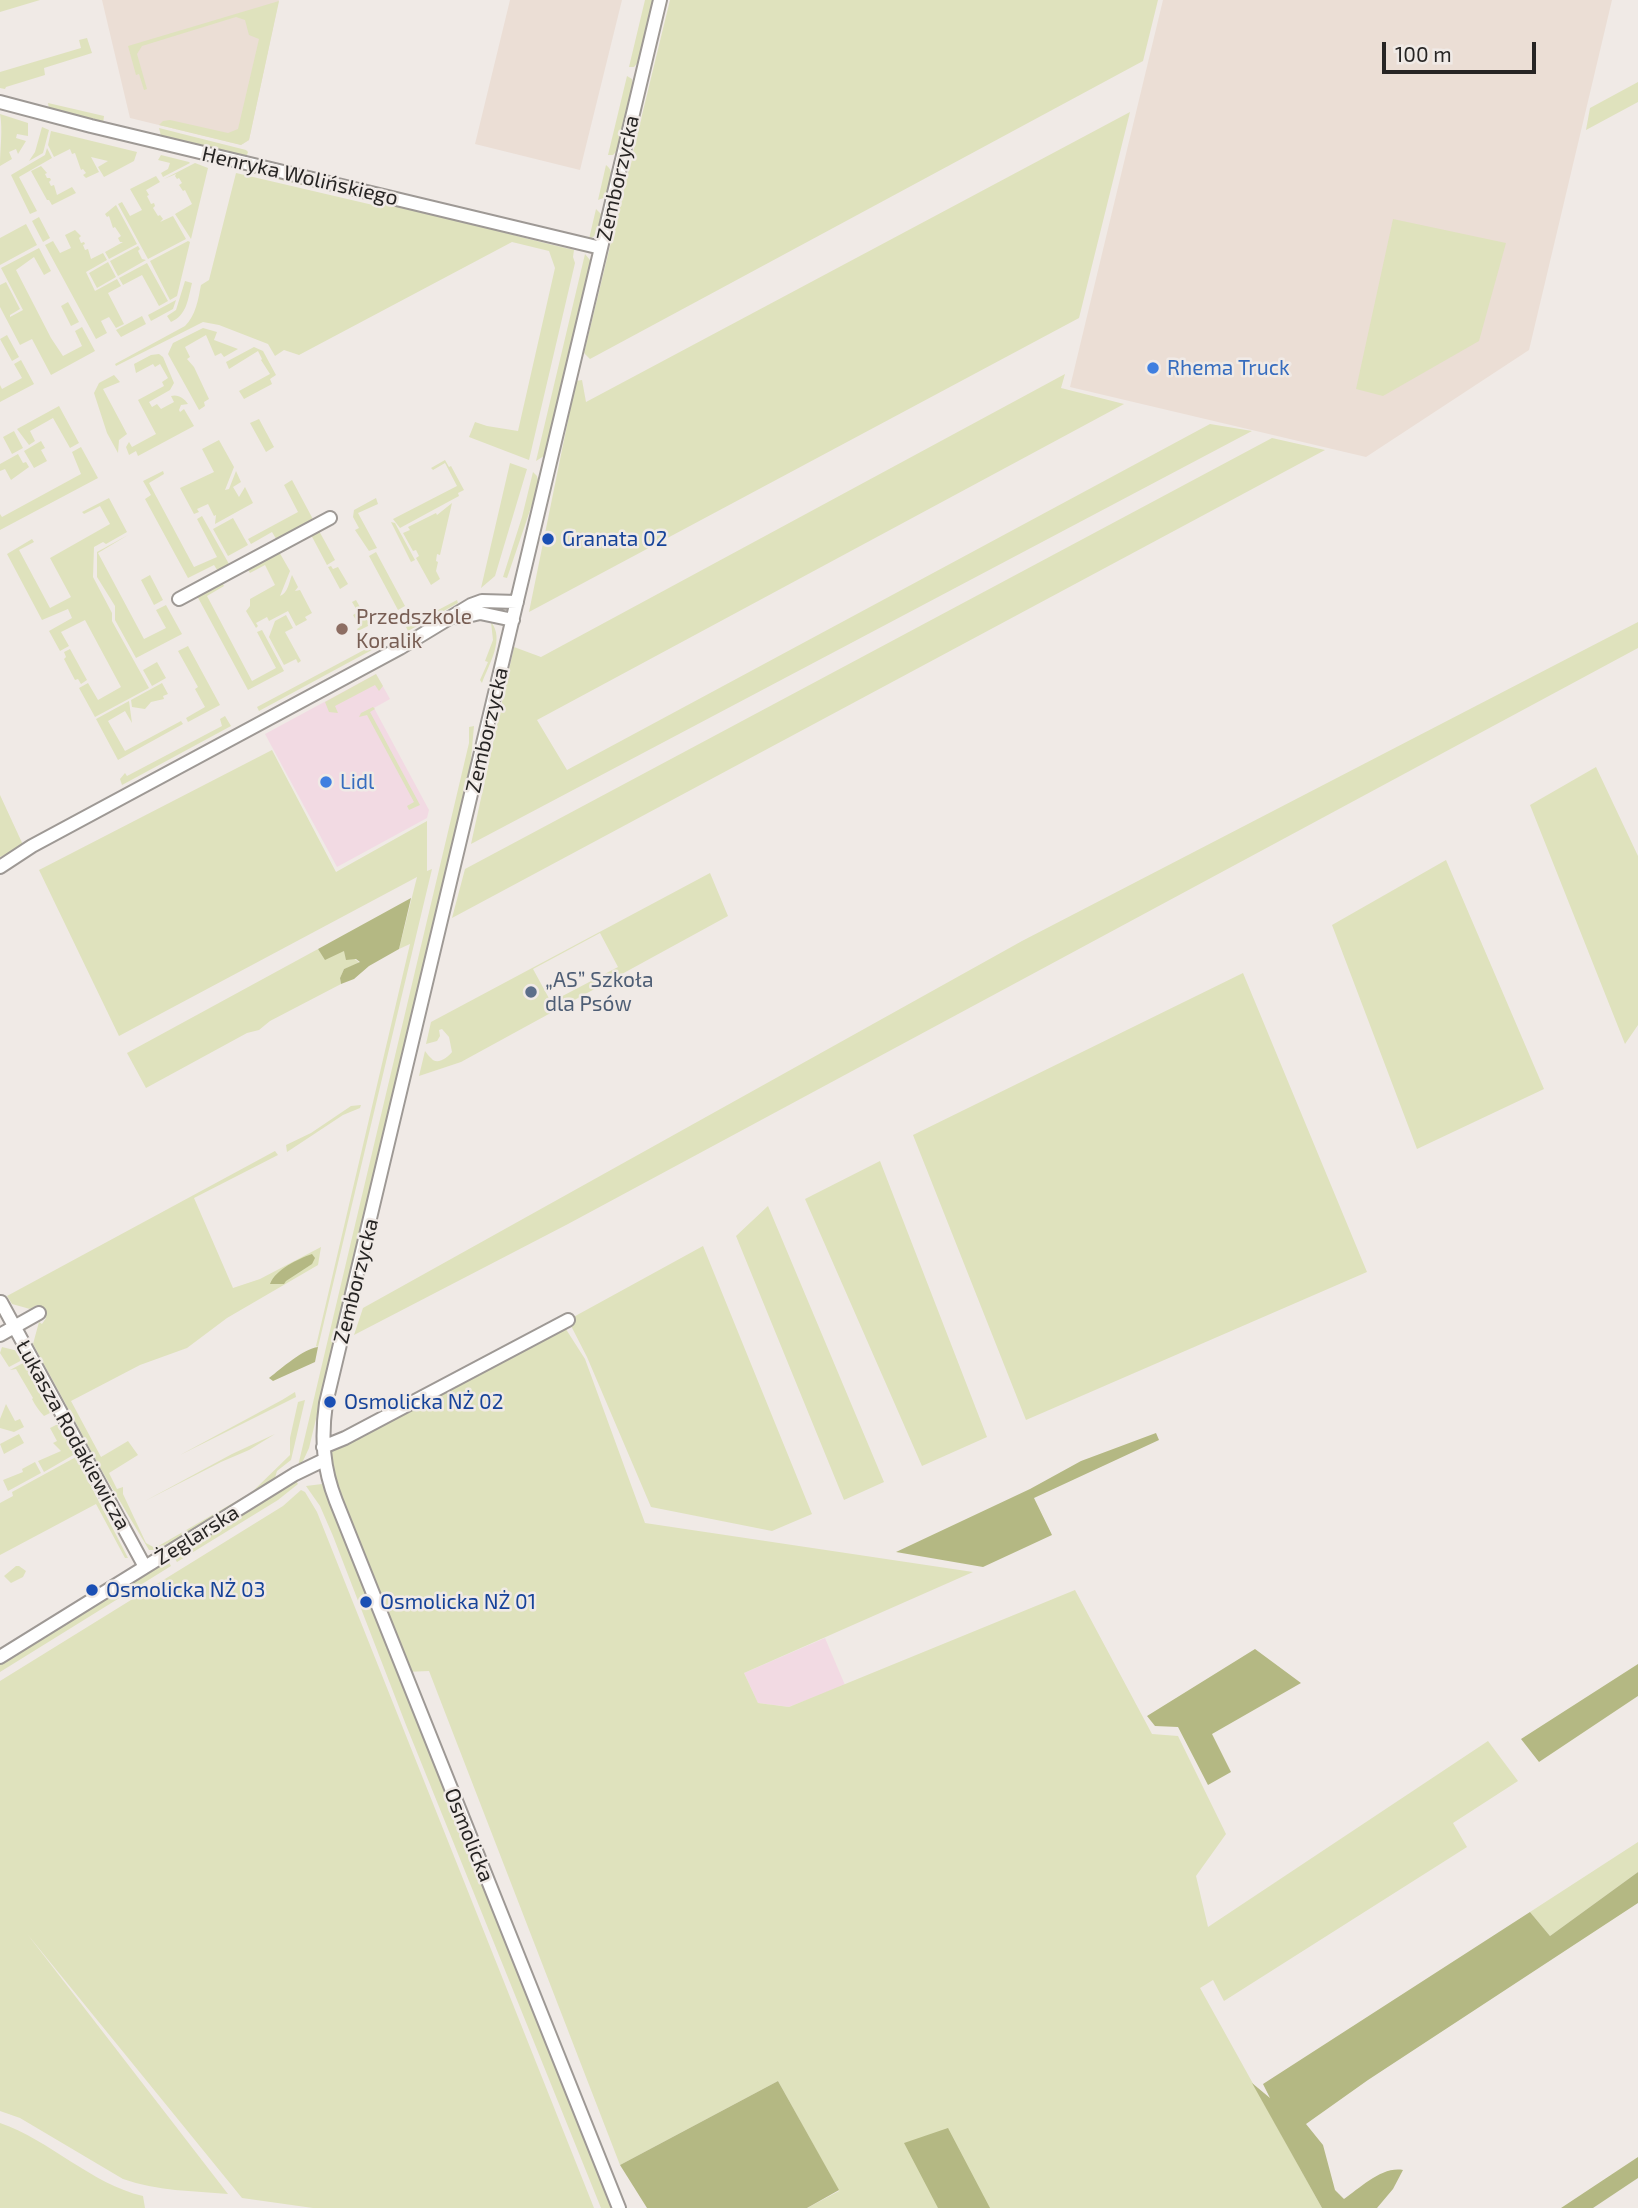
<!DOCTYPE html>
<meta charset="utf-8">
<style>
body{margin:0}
#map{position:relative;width:1638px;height:2208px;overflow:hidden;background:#f0eae6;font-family:"Exo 2",sans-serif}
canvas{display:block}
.scale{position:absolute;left:1382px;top:42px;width:154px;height:32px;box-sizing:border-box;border:4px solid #272524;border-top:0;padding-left:9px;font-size:21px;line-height:24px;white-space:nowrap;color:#272524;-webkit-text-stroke:5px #f0eae6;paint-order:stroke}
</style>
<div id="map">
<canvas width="1638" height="2208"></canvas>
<div class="scale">100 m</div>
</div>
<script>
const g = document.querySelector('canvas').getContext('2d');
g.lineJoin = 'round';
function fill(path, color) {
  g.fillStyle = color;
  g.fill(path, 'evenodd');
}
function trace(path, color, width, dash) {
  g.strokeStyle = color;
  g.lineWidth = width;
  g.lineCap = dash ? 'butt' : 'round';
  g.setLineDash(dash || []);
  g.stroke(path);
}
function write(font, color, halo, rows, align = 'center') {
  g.font = font + ' "Exo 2",sans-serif';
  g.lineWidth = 5;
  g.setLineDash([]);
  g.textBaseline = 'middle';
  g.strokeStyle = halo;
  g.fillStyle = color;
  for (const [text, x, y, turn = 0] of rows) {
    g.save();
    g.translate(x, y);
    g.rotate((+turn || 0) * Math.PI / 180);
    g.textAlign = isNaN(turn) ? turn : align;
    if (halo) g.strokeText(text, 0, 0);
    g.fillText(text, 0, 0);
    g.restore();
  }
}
fill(new Path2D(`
 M376,674L390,699L374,708L429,810L427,818L337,867L265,734Z
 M825,1638L845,1685L789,1707L758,1703L744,1673Z`), '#f2dae3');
fill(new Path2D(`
 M102,0H279L249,140L241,145L130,118Z
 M510,0H622L580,170L475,144Z
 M1163,0H1612L1529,350L1366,457L1070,387Z`), '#ebded5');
fill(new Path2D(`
 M0,0H40L0,12Z
 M645,0H654L639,61L634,67H629Z
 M670,0H1158L1143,61L590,359L584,353Z
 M279,1L249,140L241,145L159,125L163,121L170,120L228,133L238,129L259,39L249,35L245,20L236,17L142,46L137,54L147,89L144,90L139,74L136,75L128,46Z
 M87,38L92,53L44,68L45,75L6,87L5,89L0,88V72L81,48L79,40Z
 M627,76L632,79L633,86L617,151L613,155H608Z
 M1638,82V102L1586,130L1590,108Z
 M48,103L104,116L103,124L49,109Z
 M1130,112L1079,318L529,612L576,381L582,380L586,402Z
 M0,114L28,123V136L17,134L16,138L26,141L18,154L16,149L9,152L12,159L0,166C0,148 3,130 0,114Z
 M42,127L49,130L43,153L29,161L35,152Z
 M159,128L246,150L248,152L246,158L161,136Z
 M51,131L137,152L134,161L104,177L98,167L108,161L91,157L99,172L86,178L83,175L86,173L83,169L81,170L75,153L72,154L70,149L54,157L48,145Z
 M47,148L52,158L19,177L37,211L30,214L11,175L45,155Z
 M161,155L189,162L190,163L163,177L161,173L168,169L170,163L158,160Z
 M195,163L208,168L191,239L175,214L192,204L185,190L183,191L179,185L182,183L179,178L177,179L175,176L176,174L164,179Z
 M606,165C616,172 610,186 606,197L598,200Z
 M41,166L47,173L45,174L47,178H50L51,180L49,182L51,186L54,185L57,195L72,187L76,193L52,205L49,200H47L31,171Z
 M251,169L369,197L366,200L251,173Z
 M236,173L373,205L375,199C442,214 507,235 574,250L573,257L575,263L529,460L469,437L475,422L487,426L518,431L555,268L549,251L512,242L299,355L284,350L275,356L268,344L219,325L203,322L116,366L115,364L185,326C196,315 198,300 201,285L209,280Z
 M156,176L160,182L146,190L149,195L147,196L151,204L154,203L155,206L153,208L158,216L160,215L163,219L160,222L173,216L186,239L148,259L118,204L122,202L130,216L142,210L130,189Z
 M116,205L137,244L109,259L105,252L123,242H120L118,238L121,236L115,227L113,228L109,216L107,217L105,214Z
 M596,209L601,214L597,235L589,239Z
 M39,217L50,238L43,242L32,221Z
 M1393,219L1506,243L1479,341L1383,396L1356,389Z
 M26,224L37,245L0,265V238Z
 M75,230L81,236L79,238L81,243L84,242L85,244L83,245L85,250L88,249L91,259L103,253L107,260L86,272L95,291L117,279L121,286L108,293L124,324L116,328L109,317L101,321L107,333L96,339L45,245L53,241L60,253L71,248L65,235Z
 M188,241L190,242L177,296L170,300L150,261Z
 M138,246L140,249L138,251L142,259L146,260L118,276L110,261Z
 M39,248L51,271L44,275L34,257L16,270L51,338L63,356L82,346L75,331L82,327L95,351L51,375L32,339L20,345L0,307V285L6,282L20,309L10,315V317L23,310L1,268Z
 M585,254L590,260L591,265L547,450L544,456L536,461Z
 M108,262L116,277L97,288L89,273Z
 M147,263L168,301L159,306L142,275L123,285L119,278Z
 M185,281L192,283C188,299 187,315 171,322L167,316L176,310Z
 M176,300L173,309L151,321L148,315Z
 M68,302L79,322L71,326L61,306Z
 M142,316L146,324L121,337L116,330Z
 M203,328L217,332L214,340L238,349L224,357L221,353L215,356L206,335L185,347L190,357L187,359L194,367L209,399L204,402L205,406L199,410L168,354L173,343Z
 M7,335L19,357L12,361L0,339Z
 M254,347L263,351L276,375L270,379L272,384L244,399L239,391L270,374L261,360L262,359L258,351L229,369L226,362Z
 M159,354L163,357L174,383L170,390L149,402L152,407L157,404L161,409L174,402L171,396C178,394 184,398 188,404L181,405L179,410L180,412L184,409L194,426L138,456L136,451L129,455L126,447L129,442L132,447L156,434L138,400L164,386L162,382L168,378L160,364L155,367L153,364L136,373L134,364L151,355Z
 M21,360L34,384L0,402V385L2,389L22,378L14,364Z
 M1065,374L1061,388L1124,404L537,720L567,770L1210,424L1252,431L471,844L514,647L541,657Z
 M114,375L120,382L103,389L127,434L119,440L118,453L107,433L94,393L99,383Z
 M59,406L79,443L70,448L53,418L30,431L35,441L29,445L17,429Z
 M259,419L274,447L266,452L250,423Z
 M14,431L23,448L12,454L3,437Z
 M1272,438L1325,450L452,918L465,869Z
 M219,440L234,467L225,490L229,489L236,471L241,482L233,487L239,497L245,487L253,503L215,524L216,515L214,516L208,504L197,509L199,512L194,514L180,488L214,472L202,449Z
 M41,441L45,448L41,450L47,461L34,468L24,451Z
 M81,447L98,478L0,530V514L2,517L81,474L72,452Z
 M18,454L23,463L26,462L29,467L11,480L5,469L0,471V464Z
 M445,460L449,467L451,466L464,490L458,493L459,496L400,528L393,519L457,486L445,463L433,470L431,468Z
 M510,463L527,469L495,576L481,588Z
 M163,471L164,474L149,483L194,567L217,557L197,519L202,516L229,564L219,573L214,565L188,578L145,499L151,495L143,481Z
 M533,472L537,476L539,484L507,578L503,577L522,517Z
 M292,480L315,523L278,542L272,532L251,544L248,539L298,512L284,485Z
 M109,498L127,532L106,544L103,542L94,547L93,577L112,613V621L149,688L95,717L79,688L88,683L98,700L121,687L85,620L61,632L69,646L60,651L49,631L72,618L68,609L42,620L7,554L32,539L34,542L19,550L50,608L71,597L50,558L110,524L100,506L84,514L82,512Z
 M376,498L378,504L358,513L377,548L369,551L355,530L359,528L353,517L354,510Z
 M452,503L440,555L437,554L436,561L438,562L436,571L440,579L431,585L416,558L419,556L416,550L413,551L403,533L410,530L408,527L436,513L437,515Z
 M233,518L248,545L228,556L213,529Z
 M391,522L395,523L415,560L411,562Z
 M318,529L335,560L327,565L310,533Z
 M128,535L98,553L144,639L166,628L156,610L166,605L182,634L136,658L115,620V606L97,577V552Z
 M278,550L290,571L280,596C288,593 289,582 292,575L298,587L295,591L300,590L312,613L305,617L307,620L296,626L288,611L269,621L267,617L256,623L258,626L256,628L246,611L250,606V599L275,585L265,565L250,573L248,570L253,568L251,564Z
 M376,552L405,606L398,610L369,556Z
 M331,566L333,569L338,567L348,584L340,589L328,567Z
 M150,575L163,600L154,605L141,580Z
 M221,580L224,586L207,596L252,681L276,668L257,632L262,630L284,671L248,690L196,594Z
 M356,600L370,625L358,631L357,629L360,627L353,615L358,612L352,602Z
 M457,600L458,603L408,631L406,627Z
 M286,615L293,628L285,632L301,661L298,663L296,659L284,665L269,637L275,621Z
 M491,622C505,639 489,664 482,683L480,680L488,662L485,661L493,640Z
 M1638,622V648L568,1224L354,1335L363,1308L1022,941Z
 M379,642L381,645L259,711L257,707Z
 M188,646L220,705L188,722L186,718L205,707L195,689L198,687L178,651Z
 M70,649L87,680L81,684L78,679L75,680L64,659L66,657L64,652Z
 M157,662L166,678L152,686L143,670Z
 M376,674L383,686L379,691L375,685L335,706L338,713L329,712L325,702Z
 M162,683L168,694L163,696L164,699L151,702L145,709L132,707L131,700Z
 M129,701L132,723L125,711L108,721L125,751L181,721L183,724L118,760L96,719Z
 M373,707L375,709L370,712L420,805L409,810L407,806L414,802L367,715L359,717L361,713Z
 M225,716L231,726L122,785L120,779L125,773L127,776L222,726L220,719Z
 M474,726L470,770L463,803L309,1448L303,1461L298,1466L469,743V727Z
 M272,750L336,872L427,821V871L432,869L318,1347L316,1346L410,944L399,949L417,877L119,1036L39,870Z
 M1596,767L1638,856V1025L1625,1044L1530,805Z
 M0,795L24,847L0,857Z
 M1446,860L1544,1089L1417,1149L1332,925Z
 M710,873L728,916L461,1062L419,1076L425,1051C427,1053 428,1056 431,1058C437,1066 448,1057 452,1052L449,1037L442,1029L439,1030L440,1036L437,1041L426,1044L431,1022ZM600,933L618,967L551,1002L533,969Z
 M318,949L322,954L344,951L360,963L344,969L340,978L341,984L270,1021L259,1030L247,1033L146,1088L127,1053Z
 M1243,973L1367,1272L1026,1420L913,1135Z
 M361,1105L360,1108L343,1115L287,1152L286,1145L311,1133L351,1106Z
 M275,1151L278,1155L194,1198L233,1288L260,1279L321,1247L318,1265L227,1318L187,1348L140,1365L71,1401L101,1457L128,1441L138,1455L109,1473L117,1489L123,1487V1494L146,1543L155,1548L252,1492L290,1455V1438L298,1402L305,1400L291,1460L277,1471L274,1481L170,1545L168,1543L157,1550H149L102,1471L33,1344L39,1322L42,1324L46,1318L37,1305L30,1309L12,1304L7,1296Z
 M880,1161L987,1437L922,1466L805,1199Z
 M768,1206L884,1482L844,1500L736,1236Z
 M703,1246L812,1514L772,1531L651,1507L587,1357L568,1320Z
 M562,1323L585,1359L645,1523L973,1572L744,1673L758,1703L789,1707L1075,1590L1152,1734L1178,1736L1226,1834L1196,1876L1208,1927L1488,1741L1518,1781L1453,1823L1467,1847L1224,2001L1213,1980L1200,1988L1322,2208H807L839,2191L778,2081L620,2165L429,1671L406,1672L336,1483L331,1451Z
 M2,1347L18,1351L24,1359L9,1367L0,1353Z
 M25,1362L52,1412L44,1416C40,1412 35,1405 32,1399L33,1398L16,1369L10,1370Z
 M295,1392L296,1397L180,1455L282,1400Z
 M6,1404L15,1421L20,1419L24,1427L14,1432L0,1428V1419Z
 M56,1425H59L75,1454L44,1472L38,1461L61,1451L53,1443L57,1441L50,1428Z
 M19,1434L24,1443L4,1454L0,1444Z
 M275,1434L249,1450L221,1462L145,1501L232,1454Z
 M76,1457L128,1558H125L96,1504L0,1555V1503L13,1496L12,1492Z
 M35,1462L41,1473L8,1491L3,1480L23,1472L22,1469Z
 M296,1481L298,1484L278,1500L177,1562L173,1556Z
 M322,1484L449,1802L447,1804L452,1818L455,1817L613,2208H601L406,1725L333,1536L320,1506L306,1486Z
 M301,1490L305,1492L317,1512L594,2208H313L242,2198L28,1935L228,2194C193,2191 157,2191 123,2179L20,2118L0,2111V1681L283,1506Z
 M168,1560L171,1566L0,1672V1664Z
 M16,1566H19L26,1571L23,1577L11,1583L4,1576Z
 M1638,1842V1872L1550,1936L1530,1912Z
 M0,2123C50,2140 91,2184 143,2196L145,2208H0Z`), '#dfe2bd');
fill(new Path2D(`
 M411,898L399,949L369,966L354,979L341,984L340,978L344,969L360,962L356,959L346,960L344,951L325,960L318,949Z
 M312,1254L315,1258L312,1264L286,1281L284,1284H270C276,1269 298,1259 312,1254Z
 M318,1347L315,1362L273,1381L269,1378C282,1368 303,1349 318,1347Z
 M1156,1433L1159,1440L1034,1498L1052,1535L983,1567L896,1552L1030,1489L1081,1461Z
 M1255,1649L1301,1683L1212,1734L1231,1772L1208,1785L1178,1727L1155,1726L1147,1716Z
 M1638,1664V1696L1539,1762L1521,1739Z
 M1638,1872V1903L1368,2080L1306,2124L1323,2145L1335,2190L1344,2199C1360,2188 1382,2166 1403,2170L1393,2189L1377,2208H1322L1252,2083L1270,2098L1263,2084L1530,1912L1550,1936Z
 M778,2081L839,2190L807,2208H647L620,2165Z
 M948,2128L990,2208H938L904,2143Z
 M1638,2157V2178L1593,2208H1561Z`), '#b4b883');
const minor = new Path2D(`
 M0,102L91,126L601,248
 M179,599L330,518
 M459,618L480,613L513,620
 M0,867L32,846L400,648L471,605L482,601L517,602
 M1,1302L145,1567
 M0,1335L39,1313
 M323,1447L345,1438L568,1320
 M0,1657L295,1474L324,1460
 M619,2208L336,1501C323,1468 321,1438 326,1403L660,0`);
trace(minor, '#9e9995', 16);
trace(minor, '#fff', 12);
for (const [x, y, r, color] of [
 [1153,368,7,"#3f7fe0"],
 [548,539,7,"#1a4fb4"],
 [342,629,7,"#8d6e63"],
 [326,782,7,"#3f7fe0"],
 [531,992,7,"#5c6f8a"],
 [330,1402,7,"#1a4fb4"],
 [92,1590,7,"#1a4fb4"],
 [366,1602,7,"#1a4fb4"]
]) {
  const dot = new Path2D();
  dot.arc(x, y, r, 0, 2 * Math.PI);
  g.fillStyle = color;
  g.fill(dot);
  trace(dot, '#f0eae6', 2.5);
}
write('21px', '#272524', '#f0eae6', [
 ["Henryka Wolińskiego",300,176,13],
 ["Zemborzycka",618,178,-77],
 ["Zemborzycka",487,730,-77],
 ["Zemborzycka",356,1281,-76],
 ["Łukasza Rodakiewicza",73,1435,61],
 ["Żeglarska",197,1535,-32],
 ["Osmolicka",469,1835,68]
]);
write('21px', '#366cbe', '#f0eae6', [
 ["Rhema Truck",1167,368],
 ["Lidl",340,782]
], 'left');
write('21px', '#164399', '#f0eae6', [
 ["Granata 02",562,539],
 ["Osmolicka NŻ 02",344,1402],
 ["Osmolicka NŻ 03",106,1590],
 ["Osmolicka NŻ 01",380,1602]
], 'left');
write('21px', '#785e54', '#f0eae6', [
 ["Przedszkole",356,617],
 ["Koralik",356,641]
], 'left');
write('21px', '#4e5e75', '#f0eae6', [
 ["„AS” Szkoła",545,980],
 ["dla Psów",545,1004]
], 'left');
</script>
